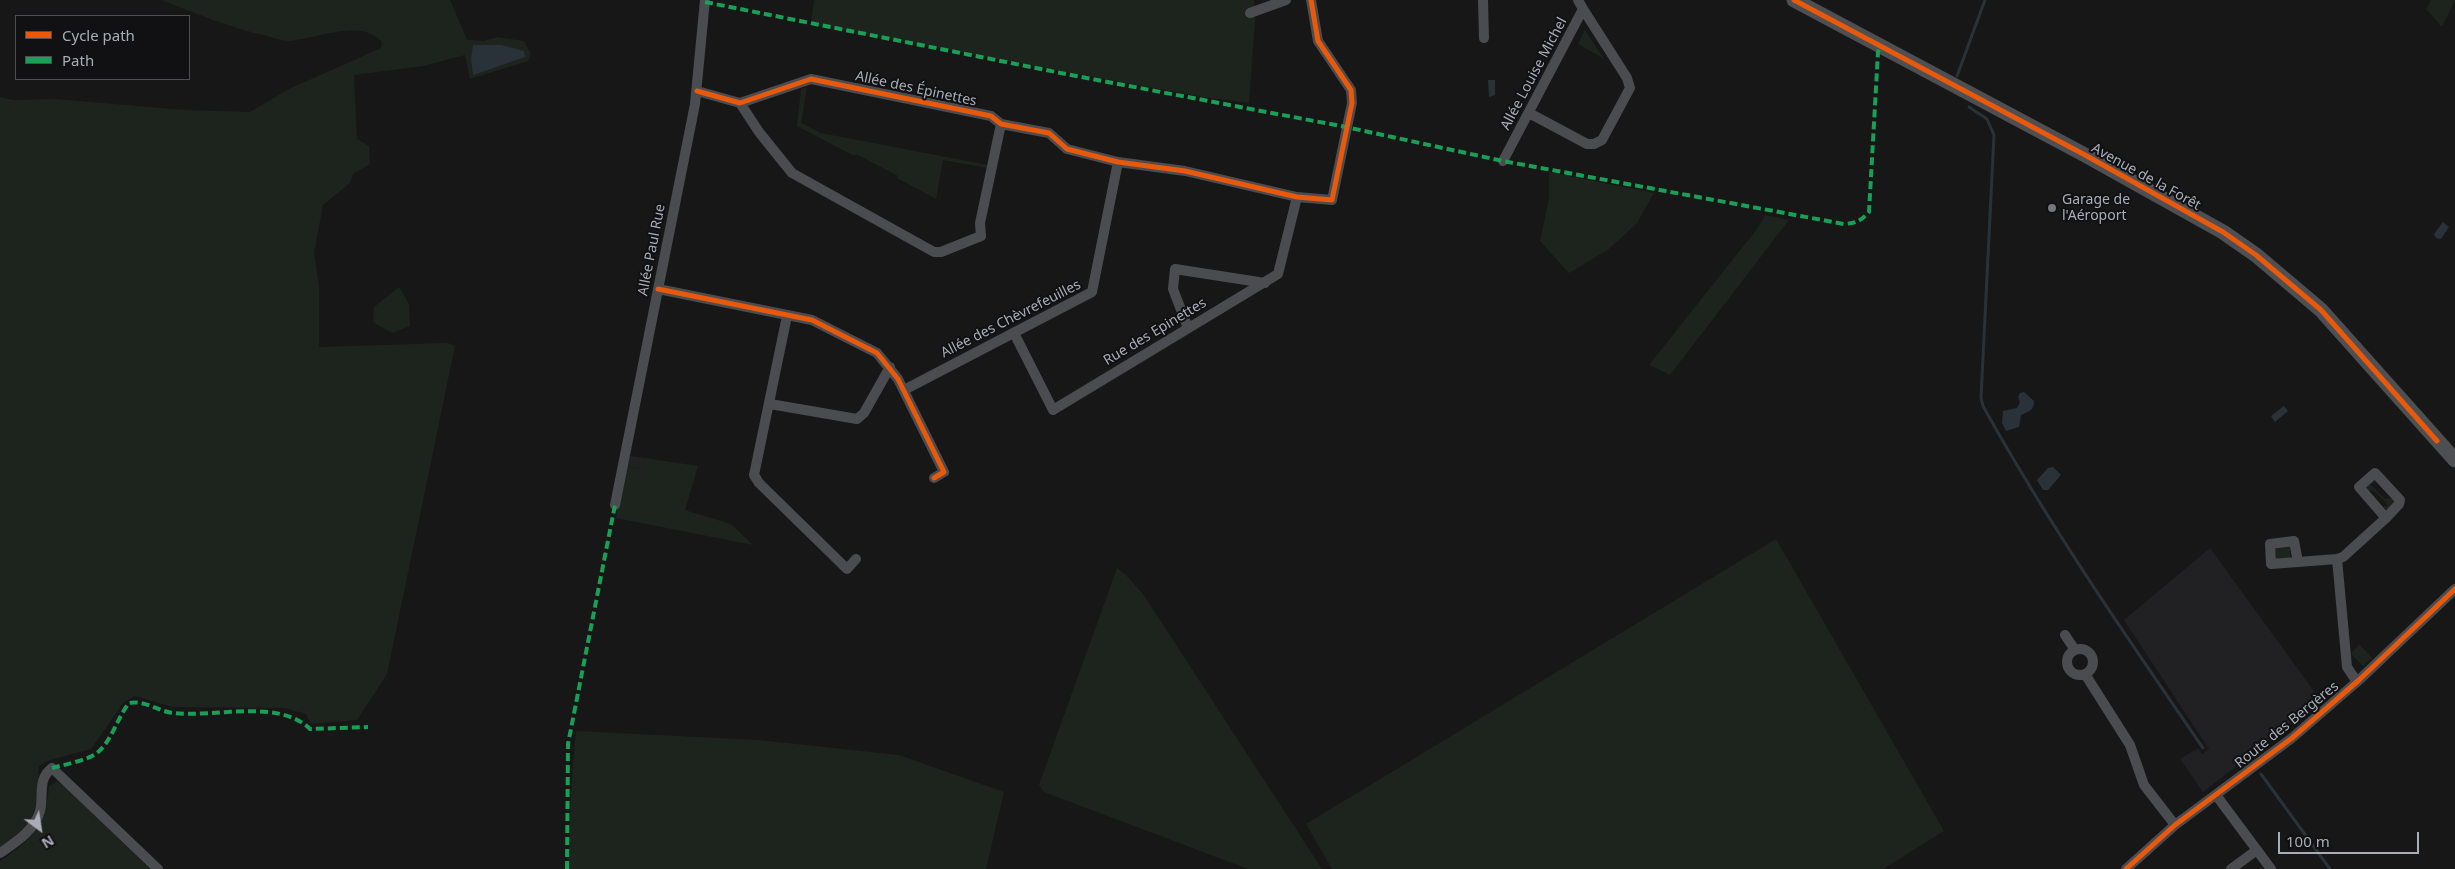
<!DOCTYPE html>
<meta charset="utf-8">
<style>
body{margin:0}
#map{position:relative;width:2455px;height:869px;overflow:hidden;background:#171717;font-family:"Noto Sans",sans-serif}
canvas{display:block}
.legend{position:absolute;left:15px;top:15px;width:175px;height:65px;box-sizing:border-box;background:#111113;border:1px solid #4d4f55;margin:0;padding:6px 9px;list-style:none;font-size:15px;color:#a8adb8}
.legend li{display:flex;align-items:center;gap:10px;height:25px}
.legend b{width:25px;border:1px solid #4d4f55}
.north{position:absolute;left:15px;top:804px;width:50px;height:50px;-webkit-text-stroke:4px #111113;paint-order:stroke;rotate:149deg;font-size:14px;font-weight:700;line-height:20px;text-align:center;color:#a8adb8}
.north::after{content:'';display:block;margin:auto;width:18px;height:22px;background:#a8adb8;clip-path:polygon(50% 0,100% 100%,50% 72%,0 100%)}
.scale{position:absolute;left:2278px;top:832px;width:141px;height:22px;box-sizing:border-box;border:2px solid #a8adb8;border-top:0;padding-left:6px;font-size:15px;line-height:18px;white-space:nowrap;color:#a8adb8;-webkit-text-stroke:4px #111113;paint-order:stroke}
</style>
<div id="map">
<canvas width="2455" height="869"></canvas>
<ul class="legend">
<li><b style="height:6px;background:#e8590c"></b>Cycle path</li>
<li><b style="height:6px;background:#1a9f57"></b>Path</li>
</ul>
<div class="north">N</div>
<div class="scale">100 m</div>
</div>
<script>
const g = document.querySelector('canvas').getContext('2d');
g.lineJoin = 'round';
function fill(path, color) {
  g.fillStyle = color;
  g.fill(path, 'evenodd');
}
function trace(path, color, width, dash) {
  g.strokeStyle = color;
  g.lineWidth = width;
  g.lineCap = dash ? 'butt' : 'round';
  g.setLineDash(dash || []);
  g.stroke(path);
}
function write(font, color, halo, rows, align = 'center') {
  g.font = font + ' "Noto Sans",sans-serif';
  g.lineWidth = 4;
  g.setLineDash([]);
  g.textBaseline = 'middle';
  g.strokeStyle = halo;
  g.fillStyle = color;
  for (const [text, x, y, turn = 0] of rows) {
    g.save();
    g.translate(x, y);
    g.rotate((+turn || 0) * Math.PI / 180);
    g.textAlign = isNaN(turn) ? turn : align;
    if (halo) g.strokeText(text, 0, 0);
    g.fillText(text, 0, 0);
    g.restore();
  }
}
fill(new Path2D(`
 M629,456L645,458L642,469L627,467Z
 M2210,548L2321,701L2203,792L2180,759L2198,748L2202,754L2209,749L2124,620Z`), '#212123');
fill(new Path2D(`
 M161,0H450L467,40L484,41L497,37L524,41L531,54L528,61L470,79L465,55L423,66L354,75L357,139L369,146L370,164L353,174L350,183L323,205L314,253L319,286V347L448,343L455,346L387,674L357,720L311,724L306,714L284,708L172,707L135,696L124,702L91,749L47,761L39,766C36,810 39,822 0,847V97L13,100L55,99L184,110L250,112L289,89L381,48L382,42C361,18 315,39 290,41C283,41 274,38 267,36C230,28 196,13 161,0Z
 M814,0H1254L1255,21L1249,103L1203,97L811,25Z
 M2431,0H2455L2442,27L2426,9Z
 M1585,30L1604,59L1578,44Z
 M807,87L801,123L821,133L988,165L987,168L943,160L936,199L897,178L898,176L856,154L854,156L797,126L801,89Z
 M1549,172L1654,193L1637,223L1609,249L1569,273L1540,241L1549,198Z
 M1765,215L1789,220L1670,375L1649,365L1757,229Z
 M399,287L409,304L410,326L392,333L373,322L374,307Z
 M645,458L698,466L685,510L731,524L753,545L616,518L627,467L642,469Z
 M2372,480L2376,482L2370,484L2385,499L2392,498L2395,501L2388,511L2383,507L2388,505L2373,490L2367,491L2365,487Z
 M1776,539L1944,831L1883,869H1332L1306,824Z
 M2290,546L2291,559L2276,560L2274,548Z
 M1117,568L1126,575L1143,594L1322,869H1248L1044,792L1039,785Z
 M2359,644L2372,658L2363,666L2351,654Z
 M576,731L758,740L899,755L1004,792L986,869H568L572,776Z
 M57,781L62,784L150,869H0V861C32,840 46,825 49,786Z`), '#1d241e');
fill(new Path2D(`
 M473,45H501L524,51L525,57L473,75L471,59Z
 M1488,80H1495V95L1489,97Z
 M2443,222L2449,227L2441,239L2436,238L2434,234Z
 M2024,392L2034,401C2034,411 2029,411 2021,415L2019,427L2006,431L2002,423L2003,411L2017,408L2020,402L2018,397L2020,393Z
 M2284,406L2288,411L2275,422L2271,416Z
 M2053,467L2061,475L2048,490H2043L2037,480L2048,468Z`), '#2a3239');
trace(new Path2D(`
 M1957,76L1985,0
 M1969,107L1987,119L1994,135L1981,398L1983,406C2049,525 2126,636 2203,748
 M2261,774L2330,869`), '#2a3239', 3);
trace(new Path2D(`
 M1483,0L1484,38
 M1250,13L1286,0
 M697,91L740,103L811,79L991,116L1001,124L1049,133L1067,149L1118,162L1185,171L1297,197L1332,200L1352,103L1351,90L1318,41L1311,0
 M740,103L759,132L792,173L934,252H941L981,236L980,223L1001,124
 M1529,113L1587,144H1594L1602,140L1630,88L1627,78L1583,9
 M1503,161L1583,9L1578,0
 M658,289L812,320L877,353L898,379L944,472L934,478
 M787,316L754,475L759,483L847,569L856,559
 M1188,328L1173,289L1175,269L1265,283
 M1014,333L1053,410L1278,274L1297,197
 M904,390L1092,292L1118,162
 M770,404L857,419L864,413L890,367
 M615,505L695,104L705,0
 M2298,562L2271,564L2270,544L2294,541L2298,562L2337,559
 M2065,635L2075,650
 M2067 662a13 13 0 1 1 26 0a13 13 0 1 1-26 0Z
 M2085,674L2130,745L2144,785L2175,825
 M2357,682L2347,667L2337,559L2343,557L2386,518L2359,487L2375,473L2400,500L2399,504L2386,518
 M2216,795L2271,869
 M0,853C16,842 34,831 40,811C44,796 37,779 52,768L158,869
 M2126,869L2175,825L2292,738L2359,680L2455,589
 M2231,869L2257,850`), '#4b4c50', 10);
trace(new Path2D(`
 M1794,0L2085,155L2223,232L2256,255L2321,310L2455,460`), '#4d4f52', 15);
trace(new Path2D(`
 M705,2L1071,75L1346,127L1503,161L1844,224C1856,223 1861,221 1869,212L1878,52L1880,46
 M52,768C63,765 88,760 97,753C112,741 117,718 129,703C146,700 157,711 173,713C214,718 278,698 310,729L368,727
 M567,869L568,744L615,505`), '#1a9f57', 4, [8, 4]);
trace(new Path2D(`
 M1794,0L2085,155L2223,232L2256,255L2321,310L2437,441
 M697,91L740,103L811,79L991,116L1001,124L1049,133L1067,149L1118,162L1185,171L1297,197L1332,200L1352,103L1351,90L1318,41L1311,0
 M658,289L812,320L877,353L898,379L944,472L934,478
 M2126,869L2175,825L2292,738L2359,680L2455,589`), '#e8590c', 5);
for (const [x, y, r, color] of [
 [2052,208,5,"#757880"]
]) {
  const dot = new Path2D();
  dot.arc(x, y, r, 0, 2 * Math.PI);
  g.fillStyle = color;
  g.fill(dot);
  trace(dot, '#111113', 2);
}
write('14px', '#a8adb8', '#111113', [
 ["Allée Louise Michel",1534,74,-62],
 ["Allée des Épinettes",916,89,12],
 ["Avenue de la Forêt",2146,177,29],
 ["Allée Paul Rue",652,250,-79],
 ["Allée des Chèvrefeuilles",1011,319,-27],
 ["Rue des Epinettes",1155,332,-31],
 ["Route des Bergères",2287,725,-39]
]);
write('14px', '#a8adb8', '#111113', [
 ["Garage de",2062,200],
 ["l'Aéroport",2062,216]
], 'left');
</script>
